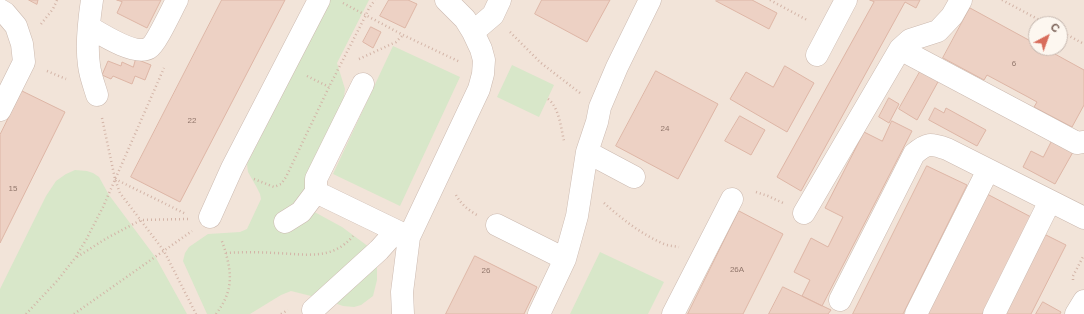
<!DOCTYPE html>
<meta charset="utf-8">
<style>
body{margin:0}
#map{position:relative;width:1084px;height:314px;overflow:hidden;background:#fbf2ea;font-family:Helvetica,sans-serif}
canvas{display:block}
.north{position:absolute;left:1028px;top:16px;width:40px;height:40px;box-sizing:border-box;background:#fdf7f0;border:1px solid #c6b8b0;border-radius:50%;rotate:41deg;font-size:11px;font-weight:700;line-height:16px;text-align:center;color:#73594f}
.north::after{content:'';display:block;margin:auto;width:14px;height:18px;background:#d86c5b;clip-path:polygon(50% 0,100% 100%,50% 72%,0 100%)}
</style>
<div id="map">
<canvas width="1084" height="314"></canvas>
<div class="north">С</div>
</div>
<script>
const g = document.querySelector('canvas').getContext('2d');
g.lineJoin = 'round';
function fill(path, color) {
  g.fillStyle = color;
  g.fill(path, 'evenodd');
}
function trace(path, color, width, dash) {
  g.strokeStyle = color;
  g.lineWidth = width;
  g.lineCap = dash ? 'butt' : 'round';
  g.setLineDash(dash || []);
  g.stroke(path);
}
function write(font, color, halo, rows, align = 'center') {
  g.font = font + ' Helvetica,sans-serif';
  g.lineWidth = 4;
  g.setLineDash([]);
  g.textBaseline = 'middle';
  g.strokeStyle = halo;
  g.fillStyle = color;
  for (const [text, x, y, turn = 0] of rows) {
    g.save();
    g.translate(x, y);
    g.rotate((+turn || 0) * Math.PI / 180);
    g.textAlign = isNaN(turn) ? turn : align;
    if (halo) g.strokeText(text, 0, 0);
    g.fillText(text, 0, 0);
    g.restore();
  }
}
fill(new Path2D(`
 M0,0H1084V314H0ZM1036,24H1060V48H1036Z`), '#f2e4d9');
fill(new Path2D(`
 M329,0H369L337,63L345,89L343,104L309,209L342,227L369,247L377,264V280L373,296L361,305L354,307L343,306L323,299L291,291L281,295L250,314H207L183,261L185,253L189,247L208,234L240,232L247,229L261,199L260,194L256,186L248,172L247,164Z
 M393,46L460,77L400,206L333,174Z
 M512,65L554,85L539,117L497,97Z
 M75,170L87,171L93,173L99,177L109,195L156,258L187,314H0V289L46,196L56,181L66,174Z
 M600,252L664,282L648,314H570Z`), '#d8e7c9');
const building = new Path2D(`
 M29,0H38L37,4Z
 M117,0H161L147,28L117,13L122,2Z
 M222,0H285L180,202L131,177Z
 M389,0H408L417,4L405,28L380,16Z
 M542,0H610L587,42L535,14Z
 M717,0H752L777,13L769,29L716,1Z
 M870,0H920L916,8L905,2L801,191L777,177L874,2Z
 M970,8L1036,44V48H1044L1084,70V105L1072,127L1034,107L1037,102L1028,97L987,75L984,80L943,58Z
 M371,27L381,32L373,48L363,42Z
 M136,59L151,65L145,80L135,76L132,84L113,76L111,79L102,75L108,61L121,66L122,62L133,67Z
 M785,66L814,83L787,132L730,99L746,72L773,87Z
 M921,70L939,80L917,120L899,109Z
 M656,71L718,104L678,179L616,146Z
 M22,91L65,112L0,243V135Z
 M889,98L899,104L889,123L879,117Z
 M935,108L944,113L946,108L986,130L977,146L929,120Z
 M740,116L765,130L751,155L725,141Z
 M892,121L912,131L822,306L802,296L810,280L794,272L811,238L828,247L843,217L825,208L864,132L882,141Z
 M1052,141L1073,152L1055,184L1023,167L1031,151L1043,157Z
 M927,166L967,185L903,314H853Z
 M987,194L1033,218L983,314H925Z
 M739,211L783,234L743,314H688Z
 M1046,235L1066,245L1031,314H1006Z
 M475,256L537,287L524,314H446Z
 M783,287L831,310L828,314H769Z
 M1043,302L1061,312L1060,314H1036Z`);
fill(building, '#edd1c4');
trace(building, '#deb6a6', 1);
const minor = new Path2D(`
 M92,0C89,20 86,45 89,65C90,75 94,85 97,95
 M0,10L5,13L16,26L22,44L24,62L0,110
 M89,27C101,34 135,56 149,48C156,44 172,9 177,0
 M473,32L493,15L500,0
 M900,49L1077,143L1084,142
 M817,55L846,0
 M363,84L316,179V192L409,237
 M587,152L634,177
 M804,213L900,49L910,40L938,31L952,16L961,0
 M210,217L232,168L319,0
 M285,222L301,212L316,192
 M497,225L565,259
 M840,300L914,154C927,143 930,143 947,149L1084,218
 M313,310L379,250L396,231
 M403,314L402,292L409,237L479,89L483,74L484,60L481,49L473,32L465,19L446,0
 M539,314L565,259L577,216L587,152L597,122L600,107L617,67L650,0
 M673,314L732,199
 M916,314L988,170
 M994,314L1050,201
 M1076,314L1084,301`);
trace(minor, '#ccbab0', 23);
trace(new Path2D(`
 M770,0L807,20
 M1002,0L1047,24
 M343,3L403,35L460,62
 M41,24L53,9L57,0
 M1060,31L1084,44
 M510,32L541,63L580,93
 M359,59L396,42L403,35
 M47,71L66,79
 M307,76L329,87
 M548,99C559,107 561,128 564,141
 M102,118L115,179L120,193L164,251L196,314
 M115,179L186,214
 M254,179L274,187L281,184L286,177L329,87L366,15L369,8L375,0
 M756,192L768,196L783,203
 M456,195C461,204 468,210 477,215
 M604,203C622,219 641,234 664,244C669,246 674,246 679,247
 M226,253C242,252 259,252 275,253C305,254 332,261 353,236
 M77,257L107,238L141,220L188,219
 M1073,280V276L1084,255
 M26,314L57,281L75,258L86,240L103,207L164,68
 M74,314L192,231
 M216,314C231,294 233,278 226,254C225,249 223,244 221,239
 M281,314L288,310`), '#d3b4a7', 2.5, [1, 3]);
trace(minor, '#fff', 22);
write('8px', '#92776c', null, [
 ["6",1014,64],
 ["22",192,121],
 ["24",665,129],
 ["15",13,189],
 ["26А",737,270],
 ["26",486,271]
]);
</script>
